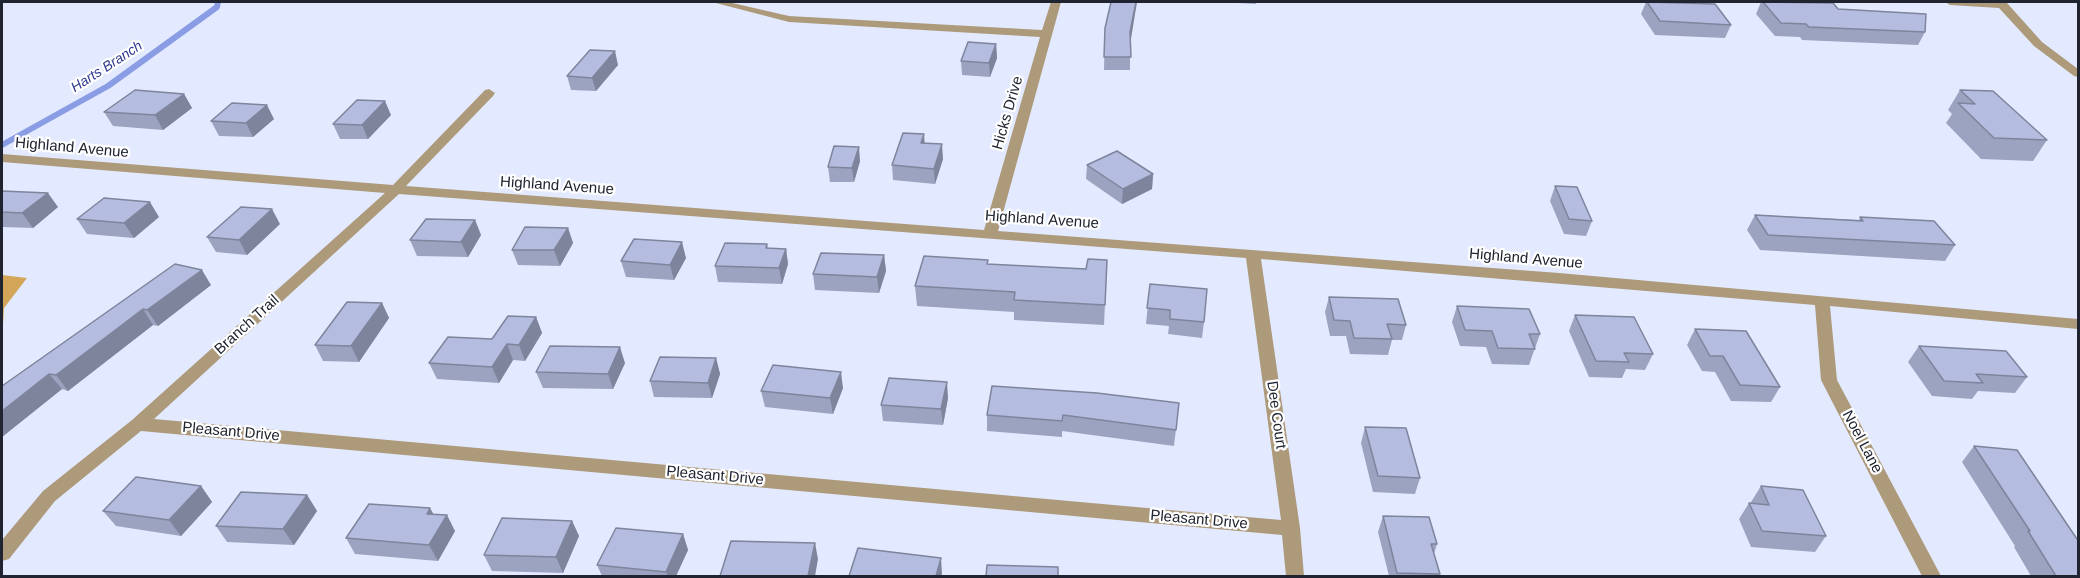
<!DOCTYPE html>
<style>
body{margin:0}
#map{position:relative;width:2080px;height:578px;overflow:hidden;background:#e3eaff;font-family:Arial,sans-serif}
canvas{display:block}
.frame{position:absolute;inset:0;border:3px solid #202430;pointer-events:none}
</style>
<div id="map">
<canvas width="2080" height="578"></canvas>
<div class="frame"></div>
</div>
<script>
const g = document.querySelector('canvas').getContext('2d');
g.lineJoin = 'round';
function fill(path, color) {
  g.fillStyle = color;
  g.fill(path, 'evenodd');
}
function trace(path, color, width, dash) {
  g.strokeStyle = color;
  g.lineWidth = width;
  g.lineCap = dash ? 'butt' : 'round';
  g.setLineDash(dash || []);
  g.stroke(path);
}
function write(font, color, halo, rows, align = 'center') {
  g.font = font + ' Arial,sans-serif';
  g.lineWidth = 4.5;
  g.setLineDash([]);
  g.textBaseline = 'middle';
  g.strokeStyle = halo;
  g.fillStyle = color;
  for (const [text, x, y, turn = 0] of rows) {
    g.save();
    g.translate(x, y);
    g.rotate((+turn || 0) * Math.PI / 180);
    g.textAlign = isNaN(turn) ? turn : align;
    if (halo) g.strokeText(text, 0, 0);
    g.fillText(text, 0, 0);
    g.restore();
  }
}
fill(new Path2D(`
 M2,275L27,278L4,308L2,343Z`), '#d2a558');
trace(new Path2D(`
 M2,145L108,86L217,7L218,2`), '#899ce4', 6);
fill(new Path2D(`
 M712,2H728L789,16L1042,30L1051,2H1061L998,231L1559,273L2078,319V329L1830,306L1837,380L1941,576H1922L1821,380L1815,305L1261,259L1300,528L1304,576H1286L1282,535L141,431L55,501L9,559L2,561V540L43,491L132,420L385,193L2,162V154L393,185L485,90L489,89L495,93L493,96L406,186L984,230L1040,37L789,22ZM399,194L1246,258L1281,520L154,419Z
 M1945,2L2007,3L2042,42L2078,69V77L2074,76L2034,46L1999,8L1950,5Z`), '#ad9a7b');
fill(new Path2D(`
 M1219,2H1256V4Z
 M1646,2H1670L1731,25L1725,38L1655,35L1641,14Z
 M1761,2H1785L1838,9L1925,32L1918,45L1802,40L1800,37L1775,36L1756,14Z
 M1105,28L1130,40V70H1104Z
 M996,44L997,58L990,77L962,75L961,61Z
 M618,65L596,91L571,90L567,76Z
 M1960,90L2047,140L2033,161L1981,159L1946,123L1952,114L1948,110Z
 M184,94L192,108L163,130L113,126L104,112Z
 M391,115L368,139H340L333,124Z
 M274,119L253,137L219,136L211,121Z
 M924,134V143L943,159L935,184L893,180L892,165Z
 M860,161L854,182H830L828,167Z
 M1087,165L1153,174L1152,189L1122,204L1086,179Z
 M1555,186L1592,221L1586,236L1564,234L1550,201Z
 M2,191L58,207L33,228L2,227Z
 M1755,215L1859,220L1860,217L1955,245L1945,261L1760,250L1747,230Z
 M159,217L134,238L87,234L77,219Z
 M475,220L481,235L468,257L417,256L410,240Z
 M280,224L247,255L216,252L207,237Z
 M568,228L573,243L560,266L518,265L512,250Z
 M767,244L768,248L786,249L788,264L782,284L718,282L715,266Z
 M884,255L886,271L879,293L815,290L813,274Z
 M686,258L674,280L626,277L621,261Z
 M1107,260L1104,325L1014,320V312L917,306L915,286L988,264L1086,269Z
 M175,264L211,285L158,326L153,325L68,391L62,389L2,437V386Z
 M1150,284L1204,322L1202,338L1168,334L1169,326L1146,324Z
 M1329,297L1406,325L1402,340H1392L1388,355L1350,354L1346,336H1330L1325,312Z
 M382,303L389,318L359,362L323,361L315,345Z
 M1457,306L1540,334L1529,365L1492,364L1486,347L1460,346L1452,322Z
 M1575,315L1653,354L1645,370L1626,369L1622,378L1589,377L1569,331Z
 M536,317L542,333L525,361L513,360L499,383L437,379L429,363L492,339Z
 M1695,329L1780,387L1771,402L1731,401L1715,372L1702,371L1687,345Z
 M1919,346L2027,377L2015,393L1978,391L1972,399L1932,396L1908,362Z
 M716,358L720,374L712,398L654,397L650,381Z
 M625,363L613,389L543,388L536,372Z
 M843,388L833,414L765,407L761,391Z
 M948,398L943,425L883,421L881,405Z
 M1179,403L1174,446L1062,431V437L987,431V415Z
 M1365,427L1420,478L1415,494L1373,492L1361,443Z
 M1974,446L2079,576H2031L2014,547L2015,546L1962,462Z
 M201,486L212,502L181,536L116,526L103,511Z
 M1761,486L1826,536L1815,552L1751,547L1739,519L1749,503L1751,504V502Z
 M307,495L317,511L294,545L227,542L216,526Z
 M433,514L455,531L438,561L355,554L346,538Z
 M1383,516L1437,544L1434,554L1440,574L1439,576H1389L1378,532Z
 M572,521L579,536L563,573L492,571L484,555Z
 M683,534L688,550L676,576H602L597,565Z`), '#9ba3c0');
fill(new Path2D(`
 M1136,2H1137L1130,45V32Z
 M996,44L997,58L990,77L989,63Z
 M615,51L618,65L596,91L592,78Z
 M184,94L192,108L163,130L155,115Z
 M385,101L391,115L368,139L362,125Z
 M267,105L274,119L253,137L246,123Z
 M924,134L925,148L921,143Z
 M942,144L943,159L935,184L934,169Z
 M859,147L860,161L854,182L852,168Z
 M1153,174L1152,189L1122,204L1123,189Z
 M48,193L58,207L33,228L22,213Z
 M150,202L159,217L134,238L124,223Z
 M272,209L280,224L247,255L239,240Z
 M475,220L481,235L468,257L461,242Z
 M568,228L573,243L560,266L554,250Z
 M682,242L686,258L674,280L670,265Z
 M786,249L788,264L782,284L779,268Z
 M884,255L886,271L879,293L877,277Z
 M202,270L211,285L158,326L147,310Z
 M382,303L389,318L359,362L351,346Z
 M143,309L153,325L68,391L56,375Z
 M536,317L542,333L525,361L519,345Z
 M507,344L513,360L499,383L492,367Z
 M620,347L625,363L613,389L608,374Z
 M716,358L720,374L712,398L708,383Z
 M841,372L843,388L833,414L830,398Z
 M49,374L62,389L2,437V411Z
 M947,382L948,398L943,425L941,409Z
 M201,486L212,502L181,536L169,520Z
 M307,495L317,511L294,545L283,529Z
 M430,508L439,524L427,514Z
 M447,515L455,531L438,561L429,545Z
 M572,521L579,536L563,573L556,557Z
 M683,534L688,550L676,576H668L666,572Z
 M815,543L818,559L815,576H808Z
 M941,558L942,574L941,576H936Z`), '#7e849c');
const building = new Path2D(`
 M1111,2H1136L1130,32L1131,57H1104L1105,28Z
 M1647,2L1715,4L1731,25L1660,21Z
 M1763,2L1833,3L1838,9L1926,14L1925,32L1809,27L1806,24L1781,23Z
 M968,42L996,44L989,63L961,61Z
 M590,50L615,51L592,78L567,76Z
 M135,90L184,94L155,115L104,112Z
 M1960,90L1993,91L2047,140L1994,138L1958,103L1975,104Z
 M357,100L385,101L362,125L333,124Z
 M232,103L267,105L246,123L211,121Z
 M903,133L924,134L921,143L942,144L934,169L892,165Z
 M834,146L859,147L852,168L828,167Z
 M1117,151L1153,174L1123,189L1087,165Z
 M1555,186L1577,187L1592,221L1569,219Z
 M2,191L48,193L22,213L2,212Z
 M104,198L150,202L124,223L77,219Z
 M241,207L272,209L239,240L207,237Z
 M1755,215L1863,221L1860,217L1934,221L1955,245L1768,235Z
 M426,219L475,220L461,242L410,240Z
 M525,227L568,228L554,250H512Z
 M634,239L682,242L670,265L621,261Z
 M725,243L767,244L766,248L786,249L779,268L715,266Z
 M821,253L884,255L877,277L813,274Z
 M924,256L988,260L987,264L1086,269L1088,259L1107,260L1105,305L1014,300L1015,292L915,286Z
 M175,264L202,270L147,310L143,309L56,375L49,374L2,411V386Z
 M1150,284L1207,289L1204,322L1170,319V310L1147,308Z
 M1329,297L1398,299L1406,325L1387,324L1392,339L1354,338L1350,321L1334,320Z
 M347,302L382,303L351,346L315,345Z
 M1457,306L1529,309L1540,334H1529L1535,349L1498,348L1492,331L1465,330Z
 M1575,315L1634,317L1653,354L1624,353L1629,362L1596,361Z
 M508,316L536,317L519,345L507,344L492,367L429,363L448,337L492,339Z
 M1695,329L1746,331L1780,387L1740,385L1723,356H1710Z
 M550,346L620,347L608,374L536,372Z
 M1919,346L2006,351L2027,377L1976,374L1983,383L1944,381Z
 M660,357L716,358L708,383L650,381Z
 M773,365L841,372L830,398L761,391Z
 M889,378L947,382L941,409L881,405Z
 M992,386L1097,393L1179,403L1176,430L1063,415L1062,421L987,415Z
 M1365,427L1406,428L1420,478L1378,476Z
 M1974,446L2017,450L2079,542V576H2056L2028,531H2030Z
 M136,477L201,486L169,520L103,511Z
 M1761,486L1803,490L1826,536L1762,531L1749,503L1769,505Z
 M241,492L307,495L283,529L216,526Z
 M369,504L430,508L427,514L447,515L429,545L346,538Z
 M1383,516L1429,517L1437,544H1431L1440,574L1397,573Z
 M502,518L572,521L556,557L484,555Z
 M616,528L683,534L666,572L597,565Z
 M731,541L815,543L808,576H720Z
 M858,548L941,558L936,576H849Z
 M987,565L1058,567V576H986Z`);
fill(building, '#b4bddf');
trace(building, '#7e849c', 1.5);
write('italic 14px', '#303b90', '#fff', [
 ["Harts Branch",107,67,-33]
]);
write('15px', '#202430', '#fff', [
 ["Hicks Drive",1008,113,-74],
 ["Highland Avenue",72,148,5],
 ["Highland Avenue",557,186,4],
 ["Highland Avenue",1042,220,4],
 ["Highland Avenue",1526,259,5],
 ["Branch Trail",247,325,-42],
 ["Dee Court",1276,415,82],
 ["Pleasant Drive",231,432,5],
 ["Noel Lane",1862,442,62],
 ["Pleasant Drive",715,476,5],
 ["Pleasant Drive",1199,520,5]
]);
</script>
